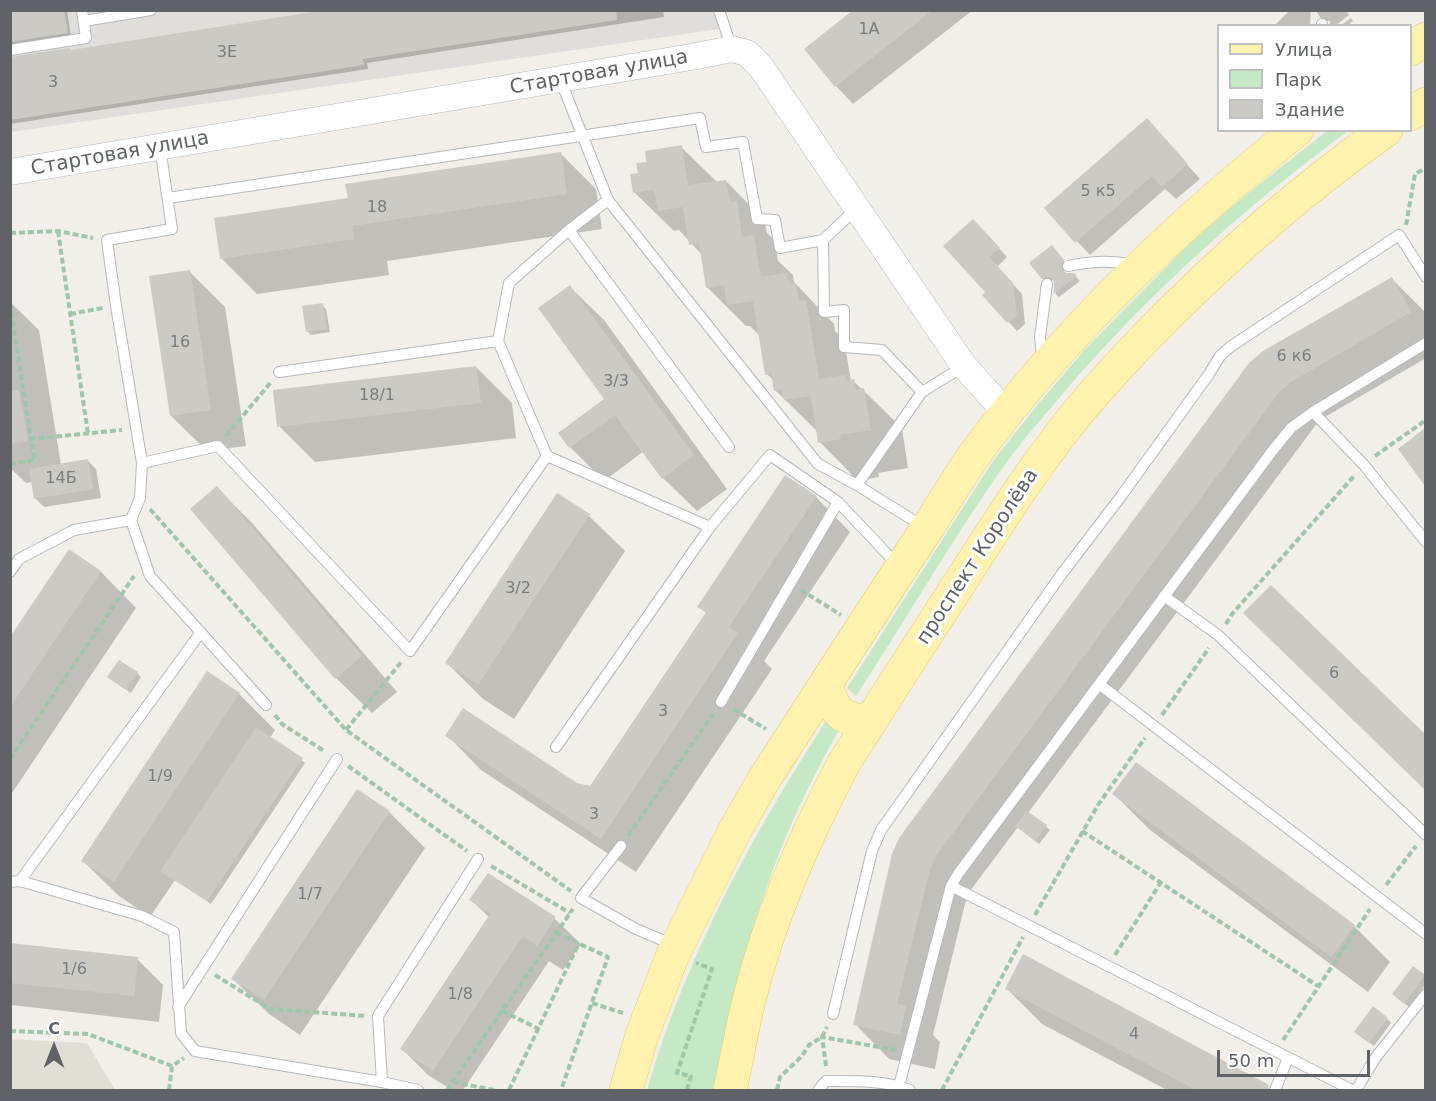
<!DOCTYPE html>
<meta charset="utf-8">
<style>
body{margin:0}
#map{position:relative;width:1436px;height:1101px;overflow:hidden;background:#f1efe8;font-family:"DejaVu Sans",sans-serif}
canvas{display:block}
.frame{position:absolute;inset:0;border:12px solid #5f6368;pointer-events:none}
.legend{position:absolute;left:1217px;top:24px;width:195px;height:108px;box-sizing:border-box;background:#fff;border:2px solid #bfc1c3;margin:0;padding:8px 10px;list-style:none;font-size:18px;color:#5f6368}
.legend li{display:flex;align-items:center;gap:12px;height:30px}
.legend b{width:30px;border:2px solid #bfc1c3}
.north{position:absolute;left:24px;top:1017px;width:60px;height:60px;-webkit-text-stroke:4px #fff;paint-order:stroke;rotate:0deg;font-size:16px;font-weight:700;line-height:24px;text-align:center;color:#5f6368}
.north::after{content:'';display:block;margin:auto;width:21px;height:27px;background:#5f6368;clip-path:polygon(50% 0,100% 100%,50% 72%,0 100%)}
.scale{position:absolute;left:1217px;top:1050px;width:153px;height:27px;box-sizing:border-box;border:3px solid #5f6368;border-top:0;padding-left:8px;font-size:18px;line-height:21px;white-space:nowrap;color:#5f6368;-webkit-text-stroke:4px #fff;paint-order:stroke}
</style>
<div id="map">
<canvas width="1436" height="1101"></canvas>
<div class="frame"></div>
<ul class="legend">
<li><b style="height:8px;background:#fff2af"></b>Улица</li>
<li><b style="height:16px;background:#c5e8c5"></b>Парк</li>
<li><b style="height:16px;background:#cccac5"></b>Здание</li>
</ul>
<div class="north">С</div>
<div class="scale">50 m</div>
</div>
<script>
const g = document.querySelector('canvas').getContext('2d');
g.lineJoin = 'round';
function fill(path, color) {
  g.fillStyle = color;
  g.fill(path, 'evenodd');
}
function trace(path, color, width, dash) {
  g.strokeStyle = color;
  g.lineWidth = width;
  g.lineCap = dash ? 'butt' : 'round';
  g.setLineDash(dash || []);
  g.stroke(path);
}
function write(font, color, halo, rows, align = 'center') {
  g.font = font + ' "DejaVu Sans",sans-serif';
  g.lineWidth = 6;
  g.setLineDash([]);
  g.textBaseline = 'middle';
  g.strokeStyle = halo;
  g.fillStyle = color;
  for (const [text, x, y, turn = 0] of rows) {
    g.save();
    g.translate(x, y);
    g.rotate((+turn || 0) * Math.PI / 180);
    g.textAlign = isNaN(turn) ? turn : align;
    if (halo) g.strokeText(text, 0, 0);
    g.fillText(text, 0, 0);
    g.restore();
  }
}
fill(new Path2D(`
 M716,10L719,29L11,132L10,11Z`), '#e0deda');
fill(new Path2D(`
 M10,1039L87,1043L115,1090H11Z`), '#e1ded6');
fill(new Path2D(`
 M1327,131H1348C1246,206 1153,290 1070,385C1047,413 1022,440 1001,470C950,543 905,621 856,696L847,688L993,461L1039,403L1088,346L1190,243L1242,198Z
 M828,718L839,730C818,768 797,808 781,849C750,926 731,1009 713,1090H647C687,954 751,837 828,718Z`), '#c5e8c5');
fill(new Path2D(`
 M10,10H67L71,37L10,47Z
 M335,10H663L664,17L367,63L368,69L10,124V58L72,52Z
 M856,10H973L853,104L836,86Z
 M1290,10H1311L1310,26H1274Z
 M1315,10H1346L1349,15L1335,26H1330V21H1323Z
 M1351,18L1353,21L1347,26H1340Z
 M1160,134L1200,179L1176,199L1165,189L1090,255L1046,208Z
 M681,147L717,182L726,181L764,220L767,233L775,241L778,261L793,275L794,282L834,324L835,331L844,340L851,381H853L863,390L902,428L908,468L878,473L879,477L858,481L820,442L818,432L775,390L774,381L767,374L761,337L750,326H746L708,288L703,256L679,230L674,231L635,193L639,174L648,163Z
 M561,154L596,189L602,229L387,261L389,275L257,294L222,259L349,199Z
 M982,229L1007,257L997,267L1022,294L1025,324L1017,331L984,295L988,293Z
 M1055,251L1067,265L1064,269L1065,275L1073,274L1080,281L1059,297L1056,294V281L1052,280L1047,282L1043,278Z
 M190,272L225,307L246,446L207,451L171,416Z
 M1392,279L1426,313V358L1325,417L1315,426L1028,813L1050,830L1039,844L1018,827L970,891L965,904L933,1035L940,1042L935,1069L889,1059L855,1024L893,854L1250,364Z
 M570,287L604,320L727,489L697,511L663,478L644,451L604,481L570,447L606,400Z
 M10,302L39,330L61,465L88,461L96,469L101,498L44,507L35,498L32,482L26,483L10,468Z
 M322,305L326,309L330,332L311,335L307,331Z
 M476,367L512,403L516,438L315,462L279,426Z
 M1426,430V483L1400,449Z
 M217,488L252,523L397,692L372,713L336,678Z
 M816,497L850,532L764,661L772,669L636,872L481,770L447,735L576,785L590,787L707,614L699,606Z
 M589,516L625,551L514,719L483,699L447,663Z
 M69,551L101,572L136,608L10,796V640Z
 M1271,587L1426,736V789L1281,649Z
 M137,673L141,677L131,693L113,681Z
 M239,694L275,730L270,738L305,763L211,904L175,880L150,917L119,896L83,861Z
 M1136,764L1354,926L1390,962L1368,992L1150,830L1114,794Z
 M389,812L425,848L300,1035L269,1014L233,979Z
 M471,900L555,919L581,944L563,970L549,961L463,1090H452L428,1075L402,1049L490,918Z
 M10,945L137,959L163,985L159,1022L12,1005Z
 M1413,968L1426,976V984L1409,1007L1398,998Z
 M1006,988L1262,1083L1269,1090H1167L1042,1024Z
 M1387,1019L1391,1023L1374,1046L1359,1035Z`), '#0003');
fill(new Path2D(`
 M10,10H64L68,33L10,42Z
 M325,10H616L617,20L363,59L364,65L10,120V57L70,48L71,50Z
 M853,10H933L835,87L804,49Z
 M1147,118L1188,164L1162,187L1152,176L1075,243L1044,208Z
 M682,145L688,185L726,180L730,202L737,201L742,237L754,235L761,277L787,273L789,284L796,283L799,301L806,300L819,379L845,375L846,381L854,379L856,390L864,388L871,430L840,435L841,439L818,443L811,396L784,400L782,389L774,391L771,374L765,375L753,301L727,305L724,285L706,288L699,243L689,245L683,207L658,211L654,190L633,193L630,174L638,173L636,163L646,162L645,151Z
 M561,152L567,194L352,226L354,239L220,259L214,218L348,198L345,184Z
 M973,219L1000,248L989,257L1013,283L1017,315L1007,323L982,295L985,292L943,246Z
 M1052,245L1064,260L1061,264L1062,270L1066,273H1074L1077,276L1054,294V282L1052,278L1047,277L1042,279L1029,263Z
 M190,270L211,410L170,416L149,276Z
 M1392,277L1411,312L1291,382L1280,391L936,856L930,869L897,1004L906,1006L900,1035L853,1025L892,854L899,838L1249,363L1263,351Z
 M570,285L694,455L662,479L615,415L569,448L558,433L604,399L538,308Z
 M323,303L327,329L306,332L302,306Z
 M476,366L481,403L277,427L273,390Z
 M10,390H19L28,441L10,444Z
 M1425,428V486L1398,449Z
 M88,459L93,489L34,499L29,469Z
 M785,475L817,496L729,627L738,633L601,839L445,736L463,708L577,783L590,786L706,612L697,607Z
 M217,486L362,656L335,679L190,509Z
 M557,493L590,514L478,685L445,663Z
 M69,549L101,571L10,707V637Z
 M1271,585L1425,734V790L1243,613Z
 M119,660L138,672L126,690L107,677Z
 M207,671L240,693L114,882L81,861Z
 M256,727L303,758L207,901L160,871Z
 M1136,762L1355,925L1331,957L1112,794Z
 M357,789L390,811L264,1000L231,979Z
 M1027,811L1047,825L1035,841L1015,826Z
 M488,873L556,917L537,946L523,936L433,1071L400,1049L490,914L469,900Z
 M10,943L138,957L134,996L10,983Z
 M1023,954L1269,1085L1268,1090H1196L1005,989Z
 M1413,966L1425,975L1404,1004L1392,994Z
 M1373,1006L1388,1018L1369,1043L1354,1032Z`), '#cccac5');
const service = new Path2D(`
 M719,10L732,49
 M84,21L151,10
 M1322,26V24
 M10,50L86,38L82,10
 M560,79L608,200L818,464L857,485L924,527
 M168,198L700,118L706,147L743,142L757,219L775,220L780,248L823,240L856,209
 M569,230L729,447
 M823,240L824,312L844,310V347L882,350L922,392
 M1068,266C1092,261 1111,260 1134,265
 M498,341L547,456L710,527
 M1042,358L1040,337L1047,284
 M279,372L498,341L509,283L569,230L608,200
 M1313,412L1364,465L1426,542
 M142,463L218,446L410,651L547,456
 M857,485L922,392L964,366
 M131,520L150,576L266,705
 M10,572L19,559L74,530L131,520L140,498L142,463L116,306L107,240L172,229L160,147
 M1164,596L1218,635L1426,835
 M1099,684L1426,934
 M721,702L838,502
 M556,747L710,527L770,455L838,502L891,558L901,564
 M621,846L581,898L636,929L674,945
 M20,881L201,632
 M10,882L20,881L142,916L174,932L181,1033L195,1051L382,1082L418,1090
 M951,886L1352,1090
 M178,1007L337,759
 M833,1014L872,851L881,830L1061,575L1122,495L1209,374L1220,356L1230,347L1399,235L1426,277
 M382,1082L378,1016L478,859
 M899,1086L951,886L958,874L1273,450L1291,428L1313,412L1426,343
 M818,1090L826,1081C854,1081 884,1080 910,1090
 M1275,1090L1288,1058
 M1356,1090L1376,1057L1426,994`);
const tertiary = new Path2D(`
 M10,172L691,57L732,49L747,53L761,67L964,366L1007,414`);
const primary = new Path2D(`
 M1410,49L1426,39
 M1410,114L1426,104
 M826,685C835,713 840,720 871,721
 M626,1090L642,1035L673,954L735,830L763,781C817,697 871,613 926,530C943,504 959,476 978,450C1067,329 1179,224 1297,130
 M730,1090C737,1059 742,1027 750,996C771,914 804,838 844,763C883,701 924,638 964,576C997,525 1029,474 1067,426C1090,396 1116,369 1142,341C1217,264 1298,192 1386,130`);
trace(service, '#b5b8bc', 12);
trace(tertiary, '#b5b8bc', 27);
trace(primary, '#f2c960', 34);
trace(new Path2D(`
 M1406,225L1415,174L1426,168
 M58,231L88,434
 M10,233L58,231L93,238
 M10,303L31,439
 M70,314L103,308
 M226,436L271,382
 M1375,456L1426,420
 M10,464L35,460L31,439L122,430
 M150,509L346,730L571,891
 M801,590L841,615
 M1226,624L1232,614L1354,476
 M733,709L766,729
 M275,715L282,724L324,751
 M1162,715L1209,648
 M346,730L402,661
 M10,759L134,576
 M348,766L467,851
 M1082,831L1318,986
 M628,836L713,714
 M491,866L570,913
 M1386,885L1416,846
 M1035,915L1098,805L1145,738
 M556,933L608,957L561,1090
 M1115,955L1161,882
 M215,975L270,1009L366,1016
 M592,1003L623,1013
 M502,1011L539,1029
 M10,1031L88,1034L172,1066L184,1058
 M1283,1040L1370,909
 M826,1066L822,1037L896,1050
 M453,1082L494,1090
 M169,1090L172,1066
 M447,1090L573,909
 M509,1090L579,943
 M687,1090L691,1076L677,1073L712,969L696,963
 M777,1090L780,1077L801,1057L809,1045L822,1037L827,1027
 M942,1090L1023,937`), '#9cc7a9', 4, [6, 3]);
trace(service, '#fff', 10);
trace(tertiary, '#fff', 26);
trace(primary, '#fff2af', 33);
write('16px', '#7a7d7f', null, [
 ["1А",869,30],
 ["3Е",227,53],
 ["3",53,83],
 ["5 к5",1098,192],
 ["18",377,208],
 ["16",180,343],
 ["6 к6",1294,357],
 ["3/3",616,382],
 ["18/1",377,396],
 ["14Б",61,479],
 ["3/2",518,589],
 ["6",1334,674],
 ["3",663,712],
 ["1/9",160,777],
 ["3",594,815],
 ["1/7",310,895],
 ["1/6",74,970],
 ["1/8",460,995],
 ["4",1134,1035]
]);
write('20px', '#5f6368', '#fff', [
 ["Стартовая улица",599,73,-10],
 ["Стартовая улица",120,154,-10],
 ["проспект Королёва",978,557,-57]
]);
</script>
